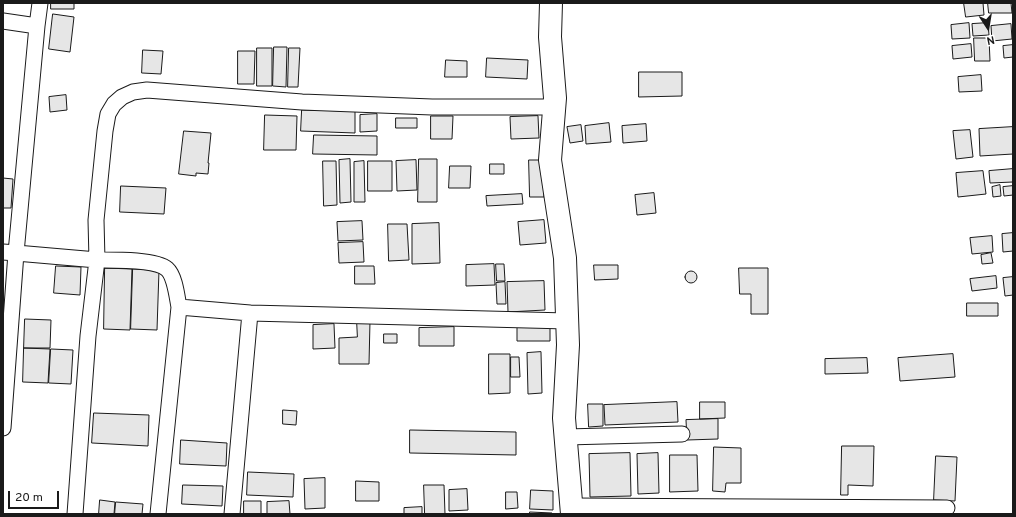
<!DOCTYPE html>
<style>
body{margin:0}
#map{position:relative;width:1016px;height:517px;overflow:hidden;background:#fff;font-family:Overpass,sans-serif}
canvas{display:block}
.frame{position:absolute;inset:0;border:4px solid #1a1a1a;pointer-events:none}
.north{position:absolute;left:968px;top:8px;width:40px;height:40px;-webkit-text-stroke:3px #fff;paint-order:stroke;rotate:168deg;font-size:11px;font-weight:700;line-height:16px;text-align:center;color:#1a1a1a}
.north::after{content:'';display:block;margin:auto;width:14px;height:18px;background:#1a1a1a;clip-path:polygon(50% 0,100% 100%,50% 72%,0 100%)}
.scale{position:absolute;left:8px;top:491px;width:51px;height:18px;box-sizing:border-box;border:2px solid #1a1a1a;border-top:0;padding-left:5px;font-size:12px;line-height:14px;white-space:nowrap;color:#1a1a1a;-webkit-text-stroke:3px #fff;paint-order:stroke}
</style>
<div id="map">
<canvas width="1016" height="517"></canvas>
<div class="frame"></div>
<div class="north">N</div>
<div class="scale">20 m</div>
</div>
<script>
const g = document.querySelector('canvas').getContext('2d');
g.lineJoin = 'round';
function fill(path, color) {
  g.fillStyle = color;
  g.fill(path, 'evenodd');
}
function trace(path, color, width, dash) {
  g.strokeStyle = color;
  g.lineWidth = width;
  g.lineCap = dash ? 'butt' : 'round';
  g.setLineDash(dash || []);
  g.stroke(path);
}
const building = new Path2D(`
 M51,3H74V9H51Z
 M964,3H983L984,15L966,17Z
 M988,3H1011L1012,13H989Z
 M53,14L74,17L70,52L49,49Z
 M969,23L970,38L952,39L951,25Z
 M988,23L989,35L973,36L972,24Z
 M1011,24L1012,39L992,41L991,26Z
 M974,38H989L990,61H975Z
 M971,44L972,57L953,59L952,46Z
 M1013,45V57L1004,58L1003,46Z
 M274,47H287L286,87L273,86Z
 M257,48H272V86H257Z
 M289,48H300L298,87H288Z
 M143,50L163,51L161,74L142,73Z
 M238,51H255L254,84H238Z
 M487,58L528,60L527,79L486,77Z
 M446,60L467,61V77H445Z
 M639,72H682V96L639,97Z
 M981,75L982,91L959,92L958,77Z
 M66,95L67,110L50,112L49,97Z
 M302,110L355,111V133L301,131Z
 M377,114V131L360,132V115Z
 M265,115L297,116L296,150H264Z
 M431,116H453L452,139H431Z
 M538,116L539,138L511,139L510,117Z
 M396,118H417V128H396Z
 M609,123L611,142L586,144L585,126Z
 M646,124L647,141L623,143L622,126Z
 M581,125L583,141L570,143L567,127Z
 M1013,127V154L980,156L979,129Z
 M970,130L973,157L956,159L953,131Z
 M184,131L211,133L208,163H209L208,174L196,173V176L179,174Z
 M314,135L377,136V155L313,154Z
 M350,159L351,202L340,203L339,160Z
 M419,159H437V202H418Z
 M416,160L417,190L397,191L396,161Z
 M529,160H544V197H530Z
 M323,161H336L337,205L324,206Z
 M364,161L365,202H354V162Z
 M368,161H392V191H368Z
 M490,164H504V174H490Z
 M450,166H471L470,188H449Z
 M1013,169V182L990,183L989,171Z
 M983,171L986,194L958,197L956,173Z
 M3,178L13,179L11,208H3Z
 M1000,185L1001,196L993,197L992,187Z
 M121,186L166,188L164,214L120,212Z
 M1013,186V195L1004,196L1003,187Z
 M654,193L656,213L637,215L635,195Z
 M522,194L523,204L487,206L486,196Z
 M544,220L546,243L520,245L518,222Z
 M362,221L363,240L338,241L337,222Z
 M439,223L440,263L412,264V224Z
 M388,224H407L409,260L389,261Z
 M1013,233V251L1003,252L1002,234Z
 M992,236L993,252L972,254L970,238Z
 M363,242L364,262L339,263L338,243Z
 M991,253L993,263L982,264L981,255Z
 M494,264L495,285L466,286V265Z
 M496,264H504L505,281H497Z
 M594,265H618V279L595,280Z
 M56,266L81,267L80,295L54,293Z
 M355,266H374L375,284H355Z
 M105,268L132,269L130,330L104,329Z
 M739,268H768V314H751V294H740Z
 M133,269L159,270L157,330L131,329Z
 M685 277a6 6 0 1 1 12 0a6 6 0 1 1-12 0Z
 M996,276L997,288L972,291L970,279Z
 M1013,277V295L1005,296L1003,278Z
 M544,281L545,310L508,312L507,282Z
 M505,282L506,304H497L496,283Z
 M967,303H998V316H967Z
 M25,319L51,320L50,348H24Z
 M357,321H370L369,364H339V338L357,337Z
 M334,324L335,348L313,349V325Z
 M550,324V341H517V325Z
 M454,327V346H419V328Z
 M384,334H397V343H384Z
 M24,348L50,349L48,383L23,382Z
 M51,349L73,350L71,384L49,383Z
 M541,352L542,393L528,394L527,353Z
 M489,354H510V393L489,394Z
 M953,354L955,377L900,381L898,358Z
 M511,357H519L520,377H511Z
 M867,358L868,373L825,374V359Z
 M677,402L678,422L605,425L604,405Z
 M700,402H725V418L700,419Z
 M588,404H603V426L589,427Z
 M283,410L297,411L296,425L283,424Z
 M94,413L149,415L148,446L92,443Z
 M718,419V439L687,440L686,420Z
 M410,430L516,432V455L410,453Z
 M181,440L227,443L226,466L180,464Z
 M842,446H874L873,486L848,485V495H841Z
 M714,447L741,448V483H726L725,492L713,491Z
 M630,453L631,496L590,497L589,454Z
 M658,453L659,493L638,494L637,454Z
 M670,455H697L698,491L670,492Z
 M936,456L957,457L955,501L934,500Z
 M248,472L294,474L293,497L247,495Z
 M325,478V508L305,509L304,479Z
 M356,481L379,482V501H356Z
 M183,485L223,486L222,506L182,504Z
 M424,485H444L445,514H425Z
 M467,489L468,510L449,511V490Z
 M531,490L553,491V510L530,509Z
 M506,492H517L518,508L506,509Z
 M100,500L115,502L114,514H99Z
 M244,501H261V514H244Z
 M289,501L290,514H267V502Z
 M116,502L143,504L142,514H115Z
 M422,507V514H404V508Z
 M530,512L552,513V514H530Z`);
fill(building, '#e6e6e6');
trace(building, '#1a1a1a', 1);
const street = new Path2D(`
 M3,21L37,26L16,253L3,252
 M37,26L40,3
 M179,307C177,297 175,276 167,269C156,259 112,260 97,260L96,220L105,131L108,114L114,104L122,97L133,92L147,90L302,102L432,107H554
 M250,313L567,321
 M3,428L16,253L97,260L88,336L75,514
 M566,437L682,434
 M571,506L947,508
 M158,514L179,307L250,313L232,514`);
const secondary = new Path2D(`
 M551,3L550,37L555,98L550,160L565,258L568,345L564,418L572,514`);
trace(street, '#1a1a1a', 17);
trace(secondary, '#1a1a1a', 24);
trace(street, '#fff', 15);
trace(secondary, '#fff', 22);
</script>
